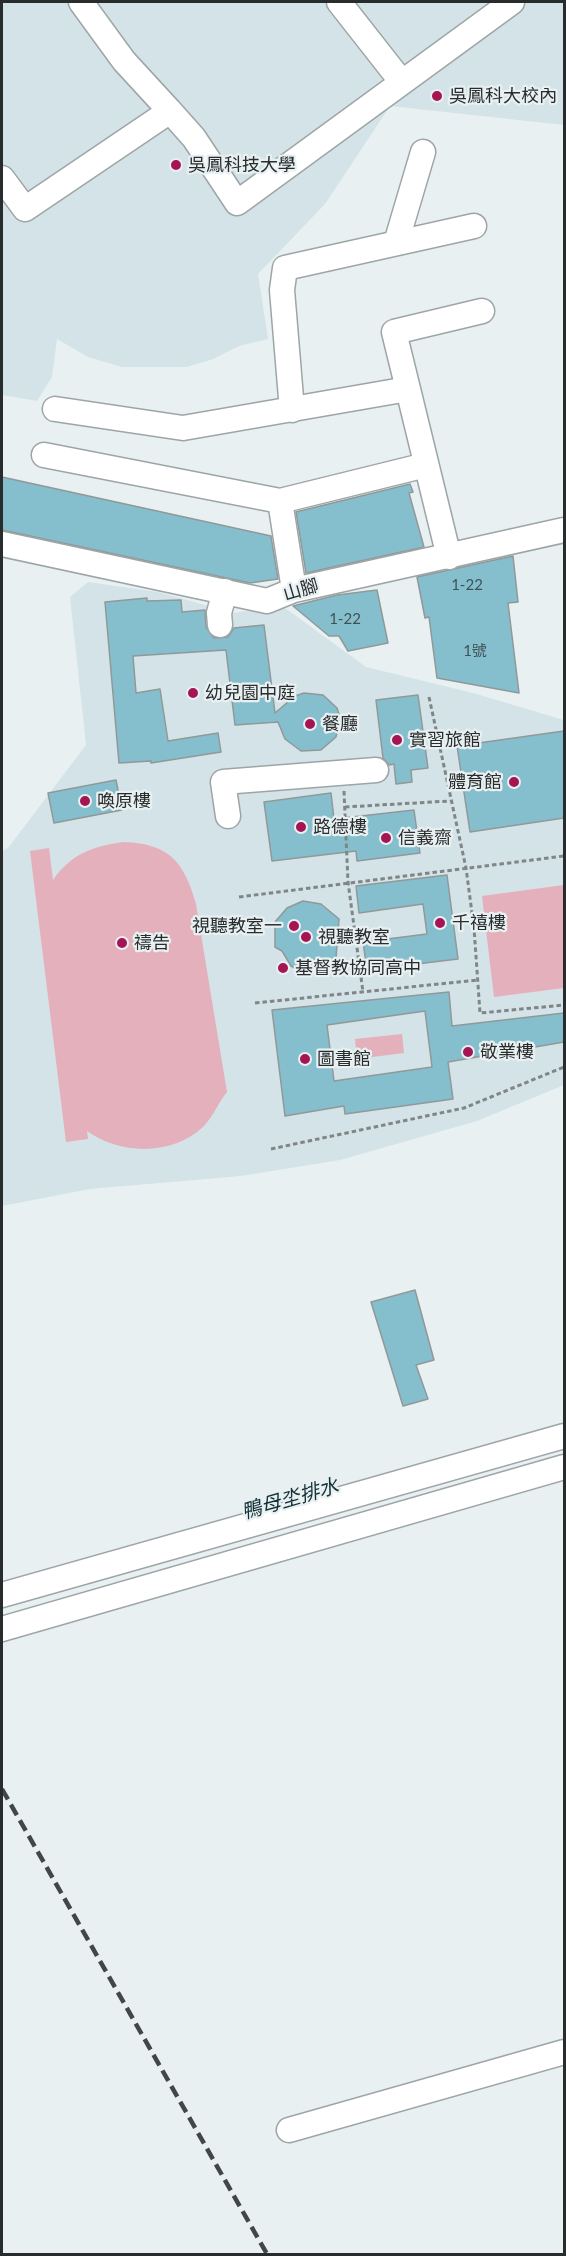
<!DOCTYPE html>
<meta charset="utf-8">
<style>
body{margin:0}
#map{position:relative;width:566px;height:2256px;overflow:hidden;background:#e8f0f2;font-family:Lato,sans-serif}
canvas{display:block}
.frame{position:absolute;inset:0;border:3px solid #292c2d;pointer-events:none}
</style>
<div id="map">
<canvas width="566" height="2256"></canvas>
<div class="frame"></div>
</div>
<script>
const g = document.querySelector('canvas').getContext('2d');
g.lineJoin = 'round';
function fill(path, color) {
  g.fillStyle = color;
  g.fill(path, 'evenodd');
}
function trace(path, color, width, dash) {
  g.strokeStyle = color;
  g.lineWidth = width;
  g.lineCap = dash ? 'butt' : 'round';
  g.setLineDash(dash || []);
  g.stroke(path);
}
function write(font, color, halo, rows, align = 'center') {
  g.font = font + ' Lato,"Noto Sans TC",sans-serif';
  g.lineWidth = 4.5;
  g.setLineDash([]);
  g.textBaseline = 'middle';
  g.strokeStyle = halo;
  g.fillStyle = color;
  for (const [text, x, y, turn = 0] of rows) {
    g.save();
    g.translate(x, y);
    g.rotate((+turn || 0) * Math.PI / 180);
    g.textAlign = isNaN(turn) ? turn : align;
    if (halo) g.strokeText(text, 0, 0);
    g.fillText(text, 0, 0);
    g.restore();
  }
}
fill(new Path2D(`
 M2,2H564V125L390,106L325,204L258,274L268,339L239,346L213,359L187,367H122L88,357L57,339L52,377L37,401L2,395Z
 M88,582L158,592L234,613L281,605L366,667L473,693L564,720V1085L477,1121L340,1160L241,1176L90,1189L2,1206V851L8,848L86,745L70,597Z`), '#d4e3e7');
fill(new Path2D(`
 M124,842C170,844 184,862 196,904L227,1092C218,1103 213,1117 203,1127C172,1156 120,1155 87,1131L88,1139L66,1142L30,851L49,848L53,880C71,854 93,846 124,842Z
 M564,885V988L494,997L482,896Z
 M402,1034L404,1053L357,1059L355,1039Z`), '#e4b0bc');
const building = new Path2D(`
 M2,477L271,536L278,579L250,583L2,530Z
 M410,484L413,492L409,493L424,547L306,573L296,512Z
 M513,556L518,602L508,603L519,693L437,678L429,617L425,618L417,577Z
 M377,590L388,643L348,651L339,636H329L293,606L337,595Z
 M147,598V601L181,600L182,612L205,610L206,627L214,638L228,637L234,628L264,625L275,713L295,696L304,693L323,695L337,708L340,717L336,737L321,750L301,751L285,739L278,722L235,725L226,650L133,656L136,693L160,689L168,741L218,733L221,752L151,763V761L119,763L105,602Z
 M418,695L428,768L411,770L412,782L396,784L394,764L389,765L383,758L376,700Z
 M564,731V818L470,832L457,746Z
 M116,780L122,810L54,823L48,793Z
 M331,793L334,819L414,810L420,853L357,861L356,851L272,861L264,802Z
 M447,875L458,959L367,970L363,942L427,934L423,904L359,913L356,886Z
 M303,901L321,904L339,919L336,958L333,967L325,971L307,973L298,970L291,966L282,951L275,947V922L287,908Z
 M449,992L452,1026L564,1013V1042L448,1062L453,1099L345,1114L344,1106L285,1116L272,1010ZM425,1011L432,1067L334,1081L327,1025Z
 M415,1290L434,1360L416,1365L428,1399L403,1406L371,1302Z`);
fill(building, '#85bfcd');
trace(building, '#919899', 1.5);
const minor = new Path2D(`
 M81,2L124,61L170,111
 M339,2L401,81
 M2,178L25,209L170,111L194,138L237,203L512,2
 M396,243L423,152
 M408,389L394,332L482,311
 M55,409L183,428L408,389L449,557
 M292,410L282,290L285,268L474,226
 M44,455L280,501L426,465
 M280,501L294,590
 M2,544L267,601L294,590L564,530
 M220,625L219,613L225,591
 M228,816L223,782L376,770
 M2,1595L564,1436
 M2,1629L564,1467
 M289,2130L564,2052`);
trace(minor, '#9ea5a7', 27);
trace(new Path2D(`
 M429,697L466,868L474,928L480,1013L564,1005
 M344,791L348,882L363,992
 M345,807L450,801
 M239,897L564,856
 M255,1003L478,980
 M271,1149L464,1108L564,1067`), '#808687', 3, [4.5, 3]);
trace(minor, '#fff', 24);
trace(new Path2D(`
 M2,1789L267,2254`), '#424647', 4.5, [12, 6]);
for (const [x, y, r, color] of [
 [437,96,6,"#a61553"],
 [176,165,6,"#a61553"],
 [193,693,6,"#a61553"],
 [310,724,6,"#a61553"],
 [397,740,6,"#a61553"],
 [514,782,6,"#a61553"],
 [85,801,6,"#a61553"],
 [301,827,6,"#a61553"],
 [386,838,6,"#a61553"],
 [440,923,6,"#a61553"],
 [294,926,6,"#a61553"],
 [306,937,6,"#a61553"],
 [122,943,6,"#a61553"],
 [283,968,6,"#a61553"],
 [468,1052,6,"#a61553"],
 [305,1059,6,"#a61553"]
]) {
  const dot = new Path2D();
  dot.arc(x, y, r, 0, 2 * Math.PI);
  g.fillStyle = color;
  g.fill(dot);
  trace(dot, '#e8f0f2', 2);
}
write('15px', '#405155', null, [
 ["1-22",467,585],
 ["1-22",345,619],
 ["1號",475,651]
]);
write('18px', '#292c2d', '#e8f0f2', [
 ["吳鳳科大校內",449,96],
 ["吳鳳科技大學",188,165],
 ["幼兒園中庭",205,693],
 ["餐廳",322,724],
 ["實習旅館",409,740],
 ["體育館",502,782,"right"],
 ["喚原樓",97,801],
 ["路德樓",313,827],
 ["信義齋",398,838],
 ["千禧樓",452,923],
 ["視聽教室一",282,926,"right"],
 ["視聽教室",318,937],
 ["禱告",134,943],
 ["基督教協同高中",295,968],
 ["敬業樓",480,1052],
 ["圖書館",317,1059]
], 'left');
write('18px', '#292c2d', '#e8f0f2', [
 ["山腳",301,590,-16]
]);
write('italic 20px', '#133037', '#e8f0f2', [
 ["鴨母坔排水",290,1499,-16]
]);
</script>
